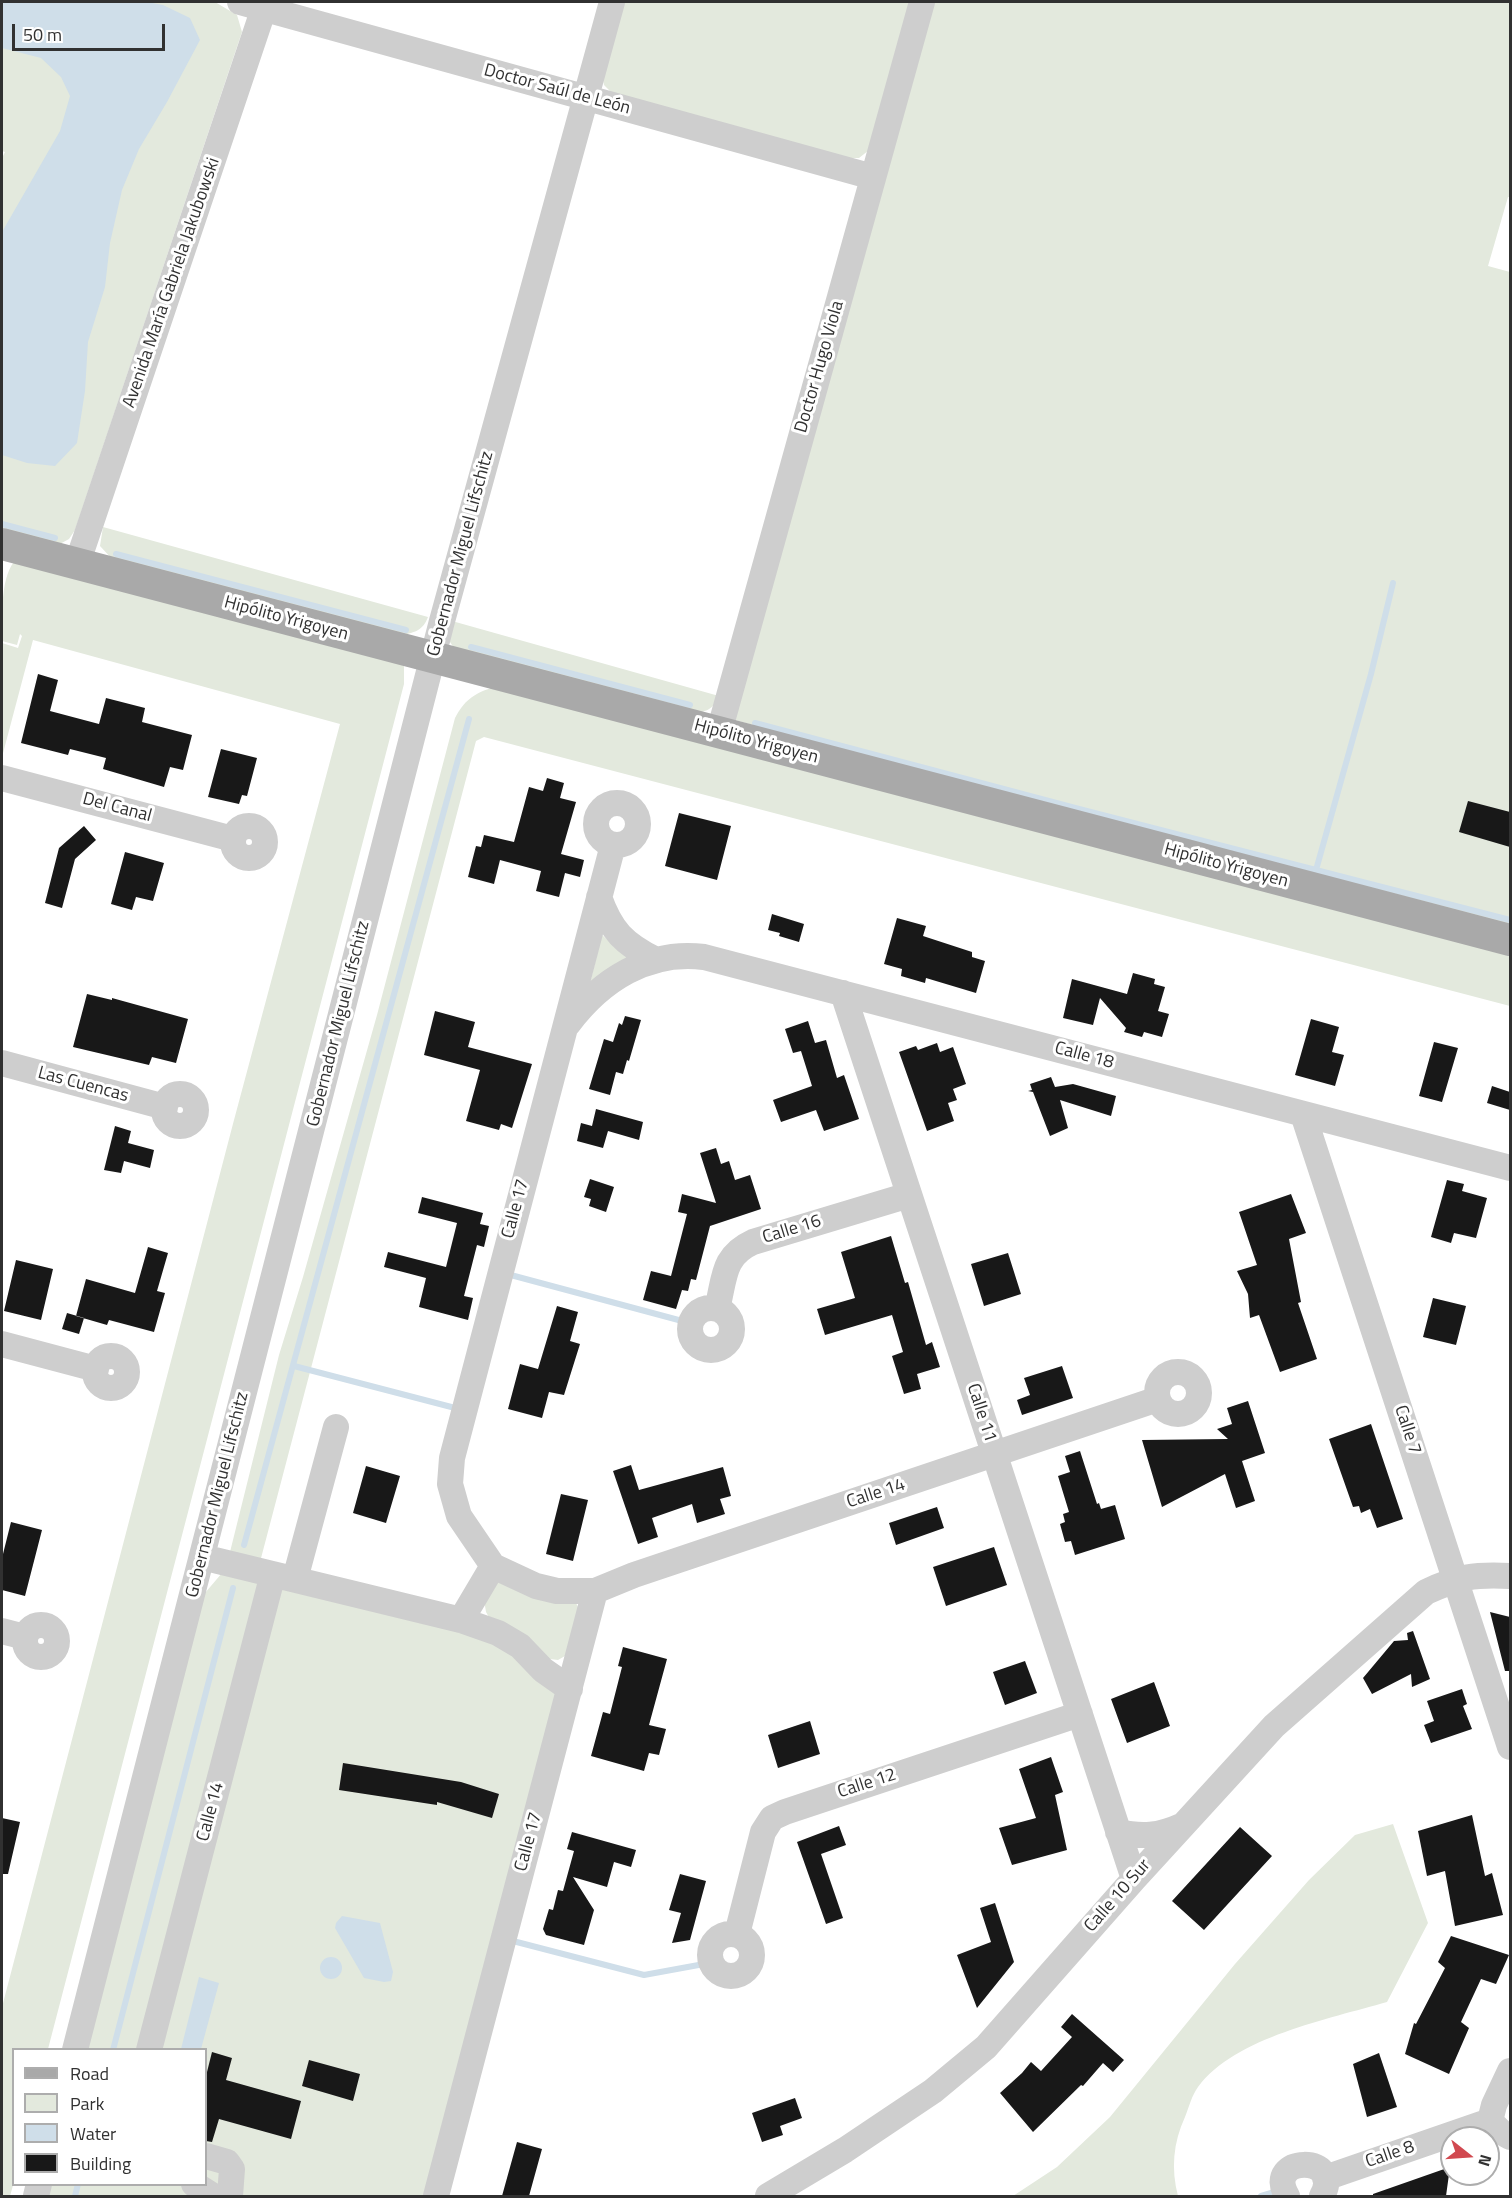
<!DOCTYPE html>
<meta charset="utf-8">
<style>
body{margin:0}
#map{position:relative;width:1512px;height:2198px;overflow:hidden;background:#fff;font-family:"Titillium Web",sans-serif}
canvas{display:block}
.frame{position:absolute;inset:0;border:3px solid #313131;pointer-events:none}
.legend{position:absolute;left:12px;top:2048px;width:195px;height:138px;box-sizing:border-box;background:#fff;border:2px solid #adadad;margin:0;padding:8px 10px;list-style:none;font-size:18px;color:#313131}
.legend li{display:flex;align-items:center;gap:12px;height:30px}
.legend b{width:30px;border:2px solid #adadad}
.north{position:absolute;left:1440px;top:2126px;width:60px;height:60px;box-sizing:border-box;background:#fff;border:2px solid #adadad;border-radius:50%;rotate:107deg;font-size:16px;font-weight:700;line-height:24px;text-align:center;color:#313131}
.north::after{content:'';display:block;margin:auto;width:21px;height:27px;background:#d14950;clip-path:polygon(50% 0,100% 100%,50% 72%,0 100%)}
.scale{position:absolute;left:12px;top:24px;width:153px;height:27px;box-sizing:border-box;border:3px solid #313131;border-top:0;padding-left:8px;font-size:18px;line-height:21px;white-space:nowrap;color:#313131;-webkit-text-stroke:4px #fff;paint-order:stroke}
</style>
<div id="map">
<canvas width="1512" height="2198"></canvas>
<div class="frame"></div>
<ul class="legend">
<li><b style="height:8px;background:#a9a9a9"></b>Road</li>
<li><b style="height:16px;background:#e3e9dd"></b>Park</li>
<li><b style="height:16px;background:#cfdee9"></b>Water</li>
<li><b style="height:16px;background:#181818"></b>Building</li>
</ul>
<div class="north">N</div>
<div class="scale">50 m</div>
</div>
<script>
const g = document.querySelector('canvas').getContext('2d');
g.lineJoin = 'round';
function fill(path, color) {
  g.fillStyle = color;
  g.fill(path, 'evenodd');
}
function trace(path, color, width, dash) {
  g.strokeStyle = color;
  g.lineWidth = width;
  g.lineCap = dash ? 'butt' : 'round';
  g.setLineDash(dash || []);
  g.stroke(path);
}
function write(font, color, halo, rows, align = 'center') {
  g.font = font + ' "Titillium Web",sans-serif';
  g.lineWidth = 6;
  g.setLineDash([]);
  g.textBaseline = 'middle';
  g.strokeStyle = halo;
  g.fillStyle = color;
  for (const [text, x, y, turn = 0] of rows) {
    g.save();
    g.translate(x, y);
    g.rotate((+turn || 0) * Math.PI / 180);
    g.textAlign = isNaN(turn) ? turn : align;
    if (halo) g.strokeText(text, 0, 0);
    g.fillText(text, 0, 0);
    g.restore();
  }
}
fill(new Path2D(`
 M2,2H215L237,15L242,32L75,530L69,539L58,545L2,533V158L5,152L2,151Z
 M621,2H914L873,147L859,158H849L611,92L604,85L602,75Z
 M934,2H1510V197H1508L1488,266L1510,272V929L735,720Z
 M103,527L428,617C423,630 416,632 403,635L113,560L100,546Z
 M17,559L404,665V684L48,2049L14,2050V2182L10,2196H2V2007L234,1120L340,724L33,640L2,757V643L18,648L22,636L20,634L17,645L2,641C2,618 0,573 17,559Z
 M452,621L719,696C714,709 707,711 694,714L454,648L448,639Z
 M491,688L1510,949V1006L484,737L476,741L260,1562L230,1552L279,1355L303,1277L377,1015L455,718C464,701 473,694 491,688Z
 M602,935L628,958L589,987Z
 M222,1573L461,1620L570,1689L436,2196H48L51,2185L206,2184V2050L86,2049L205,1593Z
 M506,1581L576,1603L580,1611L565,1656L558,1660L550,1659L491,1621L486,1612L484,1600L496,1582Z
 M1393,1824L1428,1923L1387,2002C1329,2019 1235,2037 1198,2087C1192,2095 1189,2107 1185,2117C1173,2143 1171,2169 1178,2196H1013L1057,2167L1110,2117L1235,1964L1309,1880L1355,1835Z`), '#e3e9dd');
fill(new Path2D(`
 M2,2H147L163,5L190,18L200,40L167,102L139,149L122,190L110,243L105,287L88,342L85,391L77,443L55,466L27,463L2,455V232L60,131L70,96L61,77L41,58L2,48Z
 M342,1916L380,1923L393,1972L391,1981L384,1982L364,1978L335,1928L336,1923Z
 M320 1968a11 11 0 1 1 22 0a11 11 0 1 1-22 0Z
 M199,1977L219,1983L201,2049H181Z`), '#cfdee9');
trace(new Path2D(`
 M2,524L55,538
 M116,554L406,630
 M471,647L690,705
 M755,723L1079,809L1510,920
 M1316,870L1371,674L1393,583
 M507,1274L686,1322
 M294,1366L459,1409
 M244,1545L469,719
 M509,1940L644,1975L704,1964
 M113,2050L233,1588
 M75,2196L78,2184
 M1261,2196L1278,2191`), '#cfdee9', 6);
fill(new Path2D(`
 M38,674L58,680L50,711L99,724L106,698L145,708L142,722L192,735L183,770L170,767L164,787L103,769L106,758L70,749L68,755L21,743Z
 M221,749L257,758L247,796L242,795L239,804L208,797Z
 M547,778L564,783L560,798L576,802L561,854L584,860L580,877L565,873L559,897L536,891L541,871L500,860L494,884L468,877L476,846L481,847L484,835L514,842L529,787L543,791Z
 M1468,801L1510,812V847L1459,832Z
 M679,813L731,826L717,880L665,866Z
 M84,826L96,840L75,859L62,908L45,903L59,848Z
 M125,852L164,863L153,901L136,897L132,910L111,904Z
 M772,914L804,924L799,942L779,936L780,933L768,930Z
 M897,918L926,926L923,936L972,952V957L985,961L976,993L926,978L925,983L901,976L902,969L884,964Z
 M1133,973L1155,979L1154,984L1165,987L1158,1011L1169,1014L1162,1037L1144,1032L1142,1037L1124,1032L1126,1028L1100,998L1093,1025L1063,1018L1072,979L1127,994Z
 M87,994L112,1000V998L188,1019L176,1063L152,1057L149,1065L73,1047Z
 M435,1011L475,1022L468,1047L532,1064L512,1128L501,1124L499,1130L466,1121L480,1070L424,1055Z
 M625,1016L641,1020L629,1061L627,1060L623,1074L616,1072L610,1095L589,1089L604,1039L613,1042L619,1023L622,1025Z
 M1311,1019L1339,1027L1332,1052L1344,1055L1335,1086L1295,1075Z
 M808,1021L815,1043L826,1040L837,1078L844,1075L859,1119L824,1131L816,1110L781,1122L773,1100L812,1086L801,1051L793,1053L785,1029Z
 M1434,1042L1458,1048L1442,1102L1419,1096Z
 M937,1043L940,1052L953,1047L966,1084L953,1089L957,1100L948,1103L954,1121L927,1131L899,1052L916,1046L918,1050Z
 M1051,1077L1055,1087L1073,1084L1116,1096L1111,1116L1060,1100L1068,1128L1050,1136L1033,1092L1028,1091L1032,1090L1030,1084Z
 M1492,1086L1510,1092V1110L1487,1103Z
 M596,1109L643,1122L639,1140L608,1131L603,1148L577,1141L581,1123L592,1126Z
 M115,1126L131,1131L128,1143L154,1150L150,1168L124,1161L121,1173L104,1170Z
 M716,1148L721,1164L729,1161L735,1180L750,1175L761,1209L710,1226L696,1280L691,1279L688,1291L682,1290L676,1309L643,1300L651,1271L671,1276L687,1214L678,1212L682,1194L716,1203L700,1153Z
 M590,1179L614,1187L606,1212L589,1206L591,1199L584,1197Z
 M1447,1180L1464,1184L1462,1191L1487,1198L1476,1238L1454,1233L1451,1243L1431,1237Z
 M1291,1194L1306,1233L1289,1239L1301,1302L1298,1303L1317,1359L1280,1372L1259,1315L1250,1318L1248,1294L1237,1271L1257,1265L1239,1212Z
 M422,1197L483,1213L480,1224L489,1226L484,1247L477,1245L464,1296L473,1298L468,1320L419,1307L426,1278L384,1267L388,1252L446,1267L457,1223L418,1213Z
 M891,1236L905,1283L908,1282L926,1345L932,1342L940,1367L917,1374L921,1389L904,1394L892,1356L903,1352L892,1315L825,1335L817,1309L855,1298L841,1252Z
 M148,1247L168,1253L157,1291L165,1293L154,1332L109,1320L107,1325L76,1316L86,1279L135,1293Z
 M1008,1253L1021,1294L984,1306L971,1264Z
 M16,1260L53,1269L41,1320L4,1311Z
 M1433,1298L1466,1306L1456,1345L1423,1337Z
 M557,1306L578,1312L570,1341L580,1344L564,1395L549,1392L542,1418L508,1409L520,1364L538,1369Z
 M67,1313L84,1318L79,1334L62,1329Z
 M1062,1366L1073,1398L1022,1415L1017,1400L1030,1395L1024,1378Z
 M1248,1401L1265,1453L1242,1461L1255,1501L1236,1508L1225,1474L1162,1507L1142,1440L1228,1439L1217,1429L1232,1424L1227,1408Z
 M1371,1424L1403,1519L1377,1528L1370,1509L1361,1513L1359,1506L1353,1507L1329,1439Z
 M1080,1451L1097,1504L1099,1503L1101,1509L1115,1505L1125,1539L1075,1555L1071,1541L1065,1542L1060,1524L1065,1522L1063,1514L1069,1512L1058,1476L1070,1472L1065,1456Z
 M631,1465L639,1490L723,1467L731,1496L720,1499L725,1514L697,1523L692,1504L652,1518L658,1537L638,1544L613,1471Z
 M366,1466L400,1476L386,1523L353,1513Z
 M561,1494L588,1500L573,1561L546,1554Z
 M937,1507L944,1528L896,1545L889,1523Z
 M11,1522L42,1530L25,1596L2,1590V1558Z
 M994,1547L1007,1585L946,1606L933,1567Z
 M1490,1612L1510,1617V1671H1505Z
 M1413,1631L1430,1679L1412,1687L1411,1674L1372,1694L1363,1678L1394,1641L1408,1640L1407,1633Z
 M623,1647L667,1659L649,1725L666,1729L659,1755L649,1753L644,1771L591,1756L603,1712L610,1714L622,1667L618,1666Z
 M1025,1661L1037,1693L1005,1705L993,1672Z
 M1154,1682L1170,1726L1127,1743L1111,1699Z
 M1462,1689L1467,1704L1463,1706L1472,1729L1431,1743L1424,1725L1434,1721L1427,1701Z
 M810,1721L820,1754L778,1768L768,1735Z
 M1051,1757L1063,1792L1055,1795L1067,1850L1012,1865L999,1828L1036,1818L1019,1769Z
 M343,1763L461,1782L499,1794L492,1818L437,1802V1805L339,1790Z
 M1472,1815L1485,1876L1492,1873L1503,1915L1455,1926L1445,1871L1427,1876L1418,1831Z
 M2,1818L20,1822L8,1874H2Z
 M839,1826L846,1845L821,1854L843,1918L826,1924L797,1842Z
 M1240,1827L1272,1856L1204,1930L1172,1901Z
 M572,1832L636,1850L631,1867L614,1862L607,1887L573,1877L594,1910L584,1945L546,1935L543,1929L549,1909L553,1910L558,1890L563,1891L574,1851L567,1849Z
 M680,1874L706,1881L690,1940L672,1943L681,1913L669,1910Z
 M995,1903L1014,1962L977,2008L957,1955L991,1942L980,1908Z
 M1451,1936L1509,1955L1496,1984L1481,1979L1461,2022L1469,2028L1449,2074L1405,2054L1414,2023L1416,2024L1445,1968L1438,1962Z
 M1072,2014L1124,2060L1113,2072L1103,2063L1083,2086L1081,2085L1033,2132L1000,2093L1022,2073L1031,2062L1041,2071L1072,2037L1061,2027Z
 M212,2052L232,2058L226,2080L301,2101L291,2139L219,2119L212,2142L206,2141V2076Z
 M1379,2053L1397,2107L1367,2117L1353,2064Z
 M309,2060L360,2074L353,2101L302,2086Z
 M795,2098L802,2118L780,2126L783,2135L762,2142L752,2113Z
 M517,2142L542,2149L529,2196H502Z
 M1450,2167L1446,2196H1373V2194Z`), '#181818');
trace(new Path2D(`
 M240,2L873,177
 M77,564L266,2
 M719,732L922,2
 M2,778L233,839
 M596 824a21 21 0 1 1 42 0a21 21 0 1 1-42 0Z
 M233 842a16 16 0 1 1 32 0a16 16 0 1 1-32 0Z
 M613,845L452,1458L450,1484L459,1516L493,1566L536,1586L557,1591H595L634,1575L1158,1399
 M599,897C611,931 624,944 656,960
 M843,993L1134,1879
 M568,1024C601,980 648,950 704,957L1510,1168
 M2,1063L165,1107
 M164 1110a16 16 0 1 1 32 0a16 16 0 1 1-32 0Z
 M1303,1114L1510,1747
 M690 1329a21 21 0 1 1 42 0a21 21 0 1 1-42 0Z
 M717,1309C725,1278 722,1256 753,1242L909,1195
 M2,1344L96,1369
 M95 1372a16 16 0 1 1 32 0a16 16 0 1 1-32 0Z
 M1157 1393a21 21 0 1 1 42 0a21 21 0 1 1-42 0Z
 M202,1557L461,1620L498,1633L520,1646L543,1670L570,1689
 M295,1579L336,1427
 M461,1620L493,1566
 M25 1641a16 16 0 1 1 32 0a16 16 0 1 1-32 0Z
 M2,1631L25,1637
 M1118,1832C1142,1837 1159,1836 1181,1826
 M737,1934L763,1832L772,1818L785,1812L1080,1714
 M710 1955a21 21 0 1 1 42 0a21 21 0 1 1-42 0Z
 M75,2050L442,621L612,2
 M149,2050L273,1574
 M1490,2121L1494,2105L1510,2071
 M1490,2121L1501,2132L1510,2137
 M206,2156L227,2162L232,2169L230,2196
 M1325,2178L1490,2121
 M194,2184L213,2196
 M36,2196L39,2184
 M436,2196L595,1591
 M768,2196L845,2150L933,2091L986,2047L1134,1879L1274,1726L1426,1592C1458,1577 1474,1574 1510,1576
 M1287,2196C1263,2155 1345,2154 1322,2196`), '#cecece', 26);
trace(new Path2D(`
 M2,544L1510,940`), '#a9a9a9', 32);
write('18px', '#313131', '#fff', [
 ["Doctor Saúl de León",557,90,15],
 ["Avenida María Gabriela Jakubowski",172,283,-71],
 ["Doctor Hugo Viola",820,367,-74],
 ["Gobernador Miguel Lifschitz",461,554,-75],
 ["Hipólito Yrigoyen",286,619,15],
 ["Hipólito Yrigoyen",756,742,15],
 ["Del Canal",117,808,15],
 ["Hipólito Yrigoyen",1226,866,15],
 ["Gobernador Miguel Lifschitz",339,1024,-76],
 ["Calle 18",1084,1056,15],
 ["Las Cuencas",83,1085,15],
 ["Calle 17",516,1209,-75],
 ["Calle 16",792,1230,-17],
 ["Calle 11",981,1413,72],
 ["Calle 7",1407,1430,72],
 ["Calle 14",876,1494,-18],
 ["Gobernador Miguel Lifschitz",218,1495,-76],
 ["Calle 12",867,1784,-18],
 ["Calle 14",211,1812,-75],
 ["Calle 17",529,1842,-75],
 ["Calle 10 Sur",1118,1896,-49],
 ["Calle 8",1390,2155,-19]
]);
</script>
